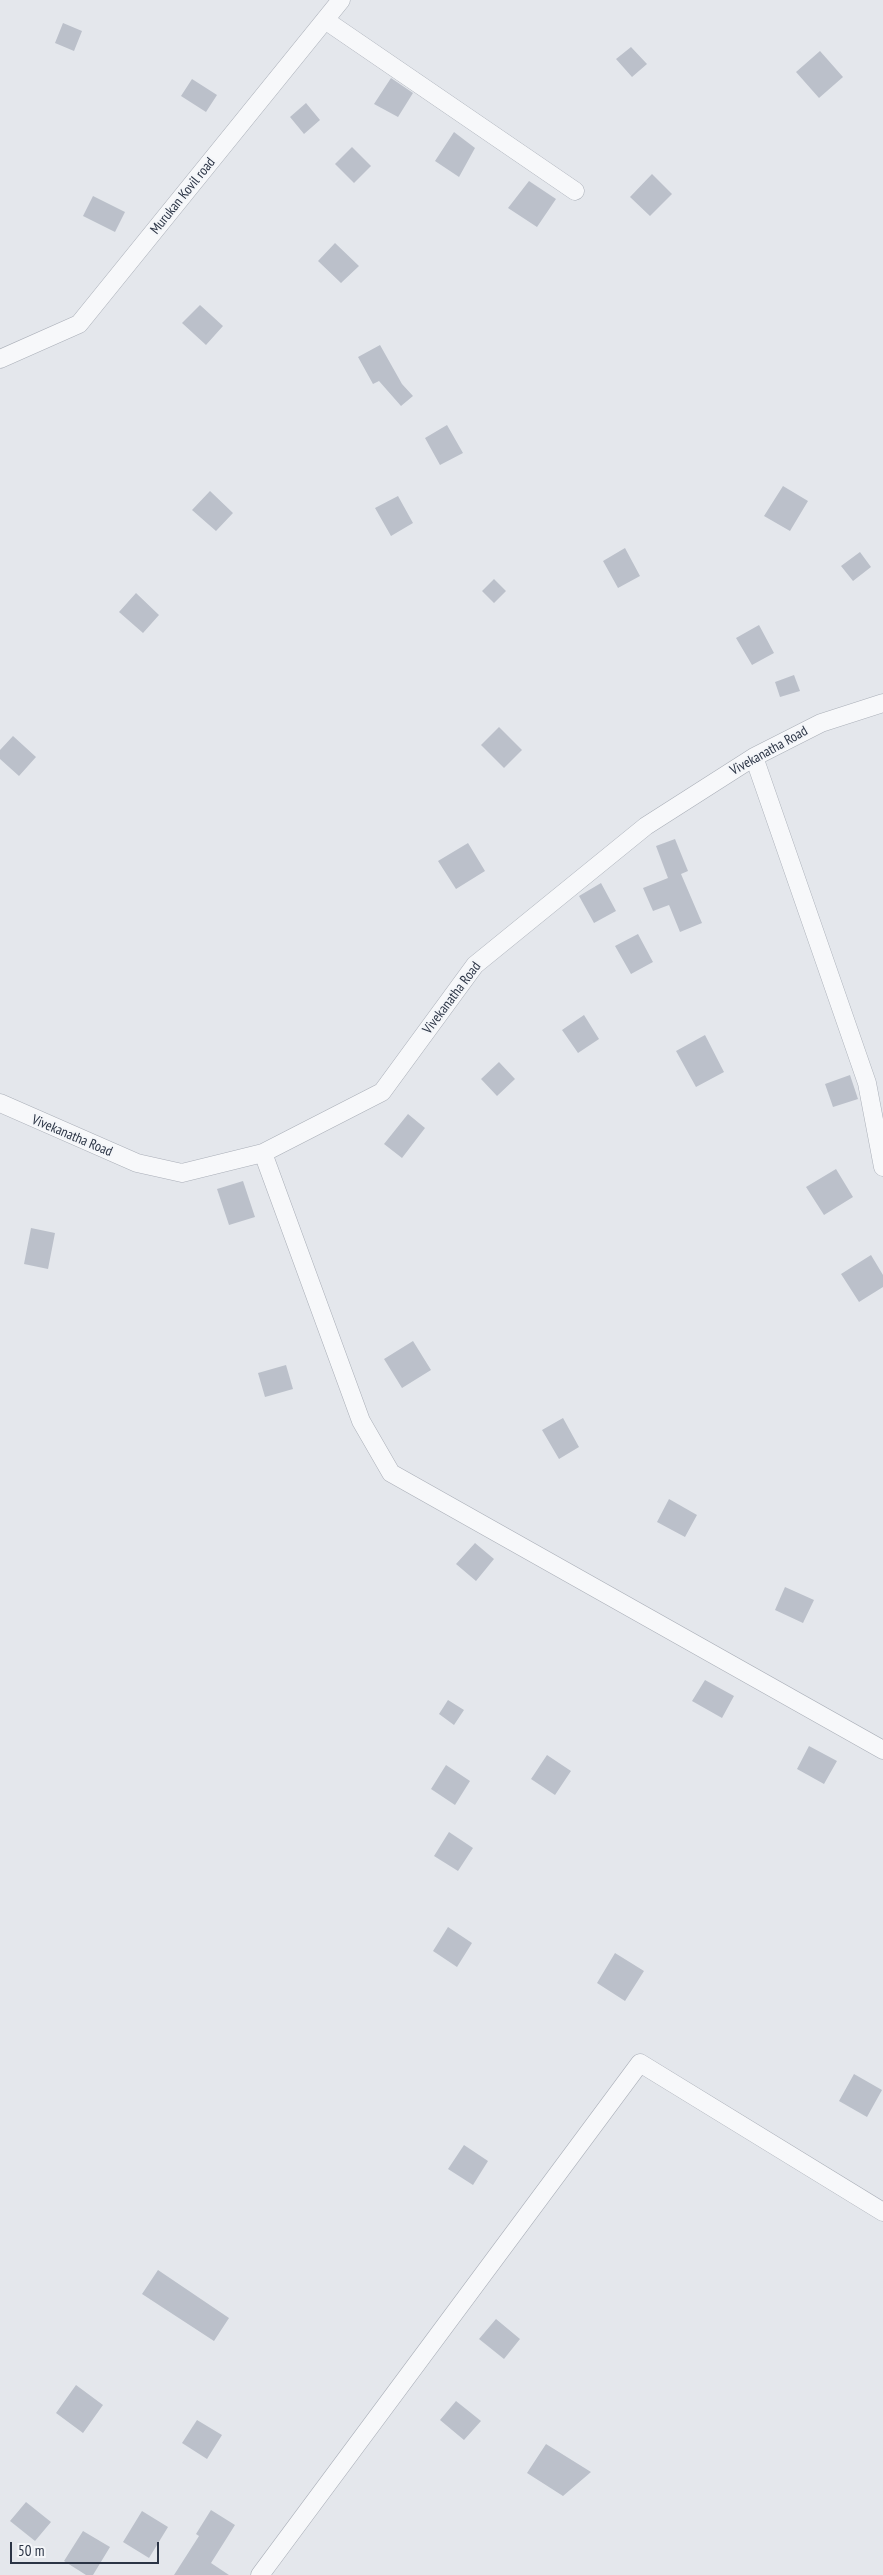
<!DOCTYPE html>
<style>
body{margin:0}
#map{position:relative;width:883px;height:2575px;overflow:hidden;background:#e4e7ec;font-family:"PT Sans Narrow",sans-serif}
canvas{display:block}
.scale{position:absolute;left:10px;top:2542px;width:149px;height:22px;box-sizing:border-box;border:2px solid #2b3445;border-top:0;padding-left:6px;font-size:15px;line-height:18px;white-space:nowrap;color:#2b3445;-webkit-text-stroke:4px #f4f6f9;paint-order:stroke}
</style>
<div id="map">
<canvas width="883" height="2575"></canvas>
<div class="scale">50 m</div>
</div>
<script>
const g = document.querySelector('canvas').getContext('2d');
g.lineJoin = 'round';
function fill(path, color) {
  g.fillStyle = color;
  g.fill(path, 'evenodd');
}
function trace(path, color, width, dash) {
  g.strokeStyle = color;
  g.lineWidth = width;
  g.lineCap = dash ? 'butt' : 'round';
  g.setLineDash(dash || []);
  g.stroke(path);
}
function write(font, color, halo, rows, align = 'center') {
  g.font = font + ' "PT Sans Narrow",sans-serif';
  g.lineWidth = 4;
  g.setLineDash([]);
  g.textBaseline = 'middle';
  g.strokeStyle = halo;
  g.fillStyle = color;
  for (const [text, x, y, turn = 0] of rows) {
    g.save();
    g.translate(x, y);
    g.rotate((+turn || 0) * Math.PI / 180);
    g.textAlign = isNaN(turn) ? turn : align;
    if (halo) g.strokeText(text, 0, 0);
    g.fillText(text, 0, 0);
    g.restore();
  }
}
fill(new Path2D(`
 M63,23L82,31L74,51L55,43Z
 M631,47L647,64L632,77L616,59Z
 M820,51L843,77L819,98L796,72Z
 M391,78L413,93L398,117L374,104Z
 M192,79L217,95L206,112L181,96Z
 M306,103L320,120L304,134L290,117Z
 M454,132L475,148L459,177L435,161Z
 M352,147L371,166L354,183L335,164Z
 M652,174L672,194L650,216L630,197Z
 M529,181L556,199L537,227L508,208Z
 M93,196L125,212L115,232L83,216Z
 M335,243L359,266L341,283L318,261Z
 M200,305L223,326L206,345L182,323Z
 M380,345L402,384L413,396L401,406L379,381L373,384L358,357Z
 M447,425L463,453L440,465L425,438Z
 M783,486L808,501L790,531L764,516Z
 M210,491L233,513L216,531L192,510Z
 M398,496L413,523L391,536L375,508Z
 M625,548L640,576L618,588L603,561Z
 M860,552L871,567L853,581L841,566Z
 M494,579L506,591L494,603L482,591Z
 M136,593L159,615L143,633L119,612Z
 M759,625L774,653L752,665L736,638Z
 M794,675L800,691L780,697L775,682Z
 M499,727L522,750L504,768L481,745Z
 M13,736L36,757L19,776L0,759V750Z
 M675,839L688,871L681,874L702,923L680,932L669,905L653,911L643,888L668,878L656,846Z
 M468,843L485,871L456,889L438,861Z
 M601,883L616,911L594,923L579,896Z
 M638,934L653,962L631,974L615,946Z
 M584,1015L599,1039L578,1053L562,1030Z
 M705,1035L724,1072L696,1087L676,1051Z
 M499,1062L515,1079L497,1096L481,1079Z
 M850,1075L858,1099L833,1107L825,1084Z
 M408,1114L425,1128L402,1158L384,1144Z
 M836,1169L853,1197L824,1215L806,1187Z
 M243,1181L255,1217L229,1225L217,1189Z
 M31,1228L55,1233L48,1269L24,1264Z
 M871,1255L883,1275V1287L859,1302L841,1274Z
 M413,1341L431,1370L402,1388L384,1359Z
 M286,1365L293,1389L265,1397L258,1373Z
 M563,1418L579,1447L559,1459L542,1430Z
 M669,1499L697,1515L685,1537L657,1522Z
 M475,1543L494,1559L476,1581L456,1564Z
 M785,1587L814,1600L803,1623L775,1610Z
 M705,1680L734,1696L722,1718L692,1701Z
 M448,1700L464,1710L454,1725L439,1714Z
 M809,1746L837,1761L824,1784L797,1769Z
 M547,1755L571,1771L555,1795L531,1779Z
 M446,1765L470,1781L455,1805L431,1789Z
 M449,1832L473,1848L458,1871L434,1856Z
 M448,1927L472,1943L457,1967L433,1951Z
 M615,1953L644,1971L625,2001L597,1983Z
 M854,2074L882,2090L867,2117L839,2101Z
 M464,2145L488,2161L473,2185L448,2169Z
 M158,2270L229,2318L214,2341L142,2294Z
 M496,2319L520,2339L504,2359L479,2339Z
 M76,2385L103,2405L83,2433L56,2413Z
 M456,2401L481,2421L464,2440L440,2420Z
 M197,2420L222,2435L207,2459L182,2443Z
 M546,2444L591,2472L563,2496L527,2473Z
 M26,2502L51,2522L35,2541L10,2521Z
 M211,2510L235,2525L211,2563L229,2575H174L199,2536L196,2534Z
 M142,2511L168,2527L149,2558L123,2542Z
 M83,2531L110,2547L93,2575H86L64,2561Z`), '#bbc0ca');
const street = new Path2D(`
 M325,20L575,191
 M0,359L79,324L341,0
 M754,757L867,1083L883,1167
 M0,1103L137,1163L182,1173L263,1153L382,1092L475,965L646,826L754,757L821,723L883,703
 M263,1153L361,1421L391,1473L883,1750
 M260,2575L640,2063L883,2212`);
trace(street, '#a9aeb7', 19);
trace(street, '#f7f8fa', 18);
write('14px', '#2b3445', '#f4f6f9', [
 ["Murukan Kovil road",183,196,-51],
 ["Vivekanatha Road",769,751,-29],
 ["Vivekanatha Road",452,998,-53],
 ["Vivekanatha Road",72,1136,23]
]);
</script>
